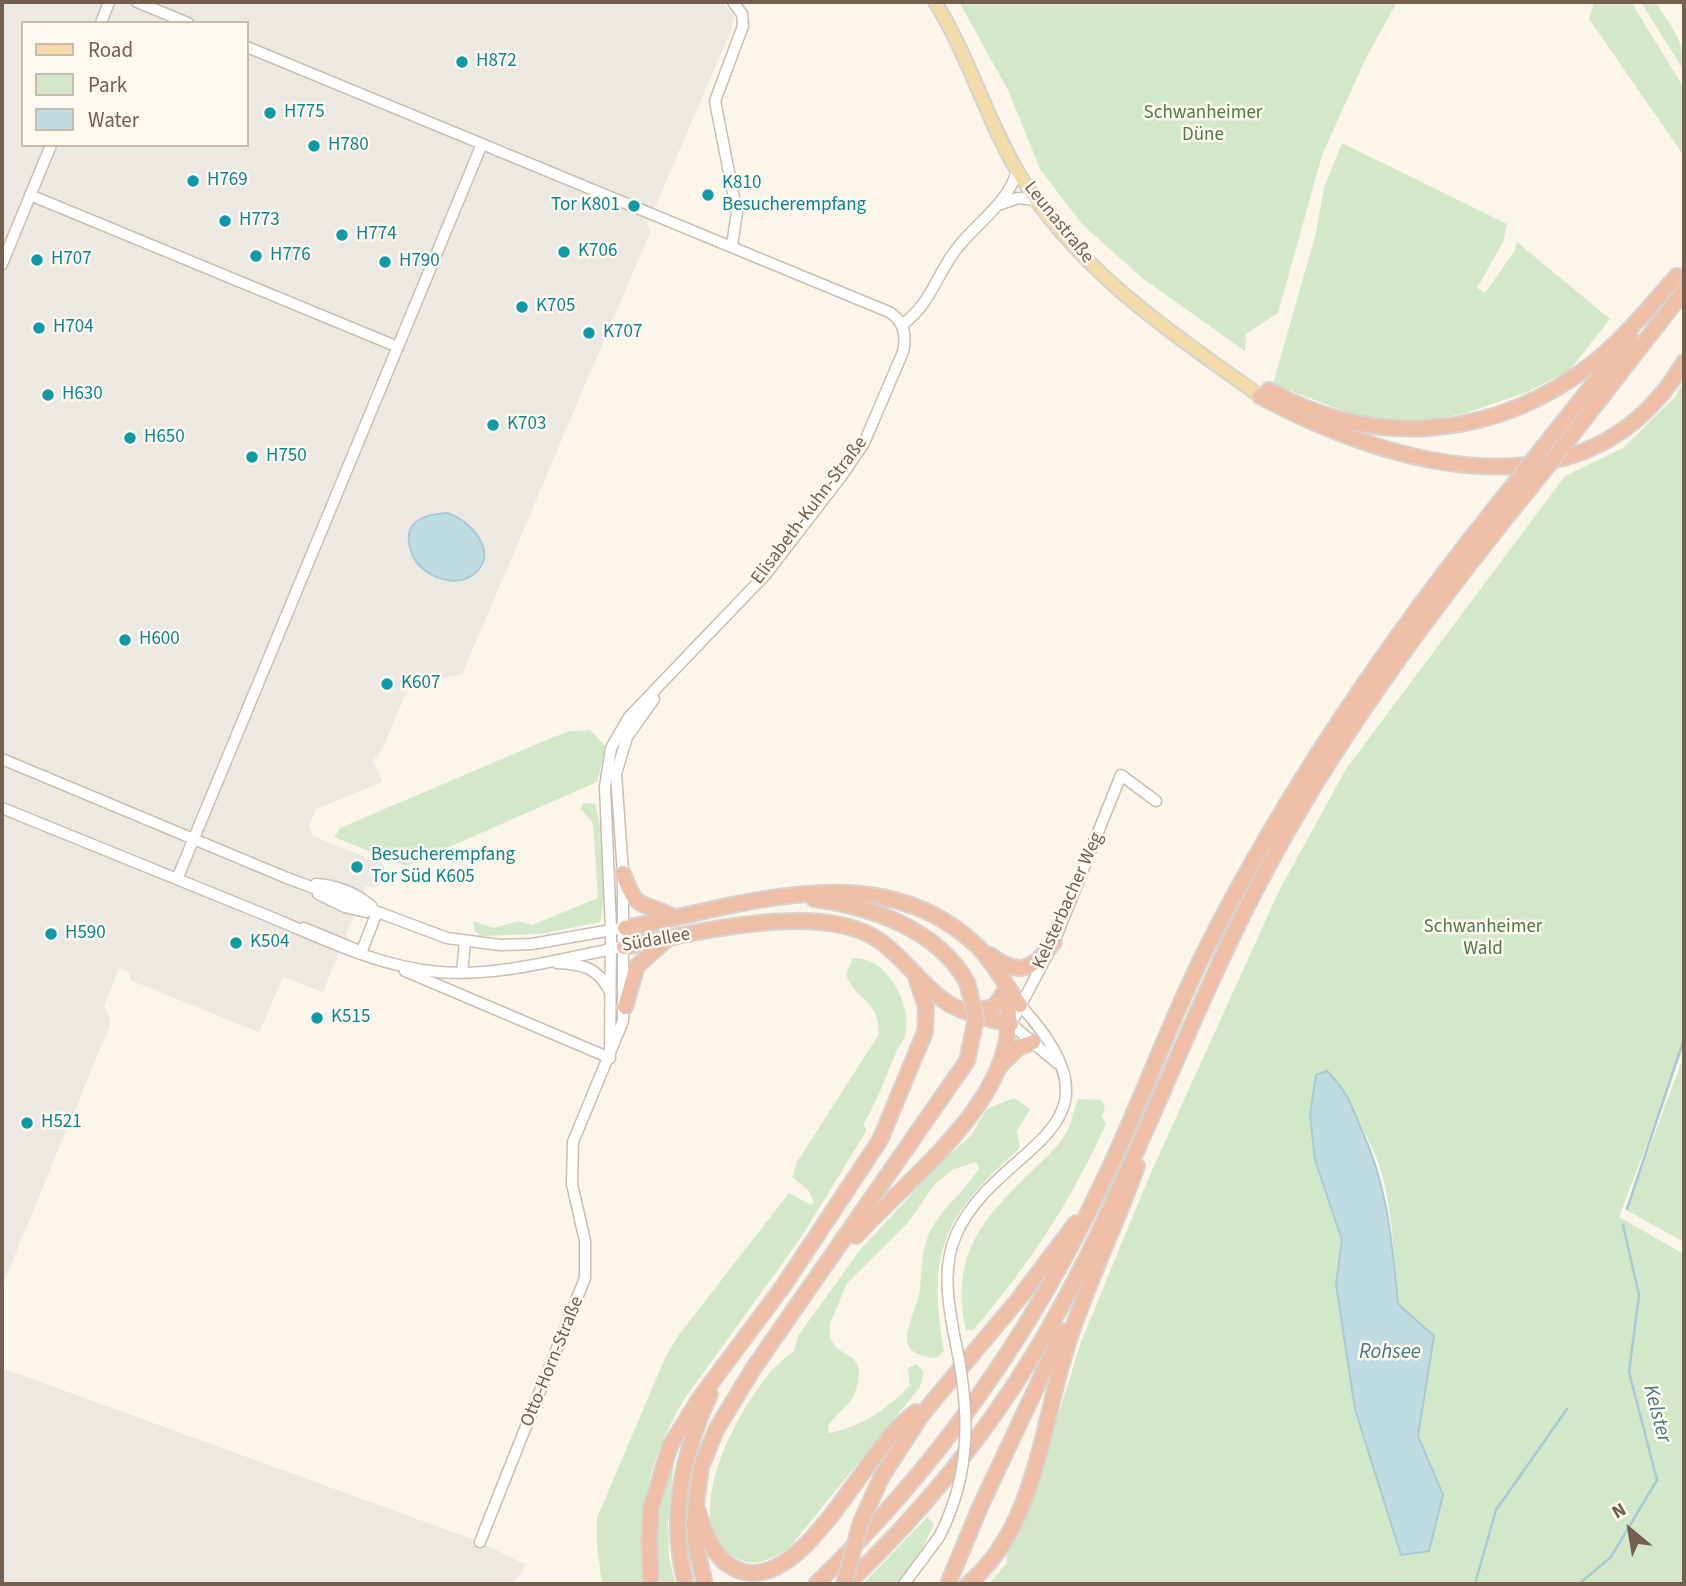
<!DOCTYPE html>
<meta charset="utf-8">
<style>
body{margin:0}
#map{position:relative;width:1686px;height:1586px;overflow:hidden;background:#fbf5ea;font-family:"Source Sans 3",sans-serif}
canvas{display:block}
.frame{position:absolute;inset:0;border:4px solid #745f4f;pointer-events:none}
.legend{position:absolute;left:21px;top:21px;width:228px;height:126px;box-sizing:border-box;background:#fef9f0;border:2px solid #c7bbb0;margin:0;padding:9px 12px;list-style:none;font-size:21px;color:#745f4f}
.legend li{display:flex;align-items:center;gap:14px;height:35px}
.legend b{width:35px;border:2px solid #c7bbb0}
.north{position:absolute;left:1595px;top:1495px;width:70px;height:70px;-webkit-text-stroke:5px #fef9f0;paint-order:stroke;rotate:330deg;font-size:19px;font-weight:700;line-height:28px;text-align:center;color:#745f4f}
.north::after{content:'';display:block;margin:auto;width:24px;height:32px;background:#745f4f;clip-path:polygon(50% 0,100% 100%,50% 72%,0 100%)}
</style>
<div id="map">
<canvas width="1686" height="1586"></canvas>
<div class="frame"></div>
<ul class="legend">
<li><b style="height:9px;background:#f3dca9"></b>Road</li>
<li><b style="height:19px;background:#d3e8c9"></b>Park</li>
<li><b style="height:19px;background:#c0dce3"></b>Water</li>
</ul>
<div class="north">N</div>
</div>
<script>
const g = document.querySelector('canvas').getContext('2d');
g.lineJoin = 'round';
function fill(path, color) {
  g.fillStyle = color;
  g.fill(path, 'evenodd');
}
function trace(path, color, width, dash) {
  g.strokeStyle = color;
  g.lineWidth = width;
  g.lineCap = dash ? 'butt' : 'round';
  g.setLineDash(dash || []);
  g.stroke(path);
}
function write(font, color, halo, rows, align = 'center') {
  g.font = font + ' "Source Sans 3",sans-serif';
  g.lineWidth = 5;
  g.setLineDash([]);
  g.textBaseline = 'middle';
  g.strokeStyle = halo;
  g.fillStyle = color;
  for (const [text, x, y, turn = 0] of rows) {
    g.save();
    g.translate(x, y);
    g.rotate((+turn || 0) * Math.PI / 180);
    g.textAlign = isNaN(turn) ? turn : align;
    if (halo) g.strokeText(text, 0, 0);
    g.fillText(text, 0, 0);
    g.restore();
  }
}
fill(new Path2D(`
 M2,2H722L734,16L731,30L647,225L650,232L462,674L410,684L381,752L373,760L382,782L316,809L309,825L313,836L383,864L386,871L380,885L373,888L366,886L323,992L283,977L259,1032L130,980V972L119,968L104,1006L110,1018L109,1027L2,1286ZM23,23H247V145H23Z
 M2,1368L480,1542L526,1565L513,1584H2Z`), '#ece8e2');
fill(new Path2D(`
 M959,2H1397L1366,58L1322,155L1278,313L1246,334L1245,351L1142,278L1082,224L1040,169L1009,92Z
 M1594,2H1631L1684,88V156L1589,19Z
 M1641,2H1655C1672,27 1684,40 1684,71Z
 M1342,143L1507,224L1503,242L1477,288L1485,293L1514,252L1517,242L1610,319L1569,371L1527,392L1466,413L1412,424L1359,417L1273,384L1316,233L1324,188Z
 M1684,379V1046L1619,1217L1684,1254V1584H989L1007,1563L1006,1551L1026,1519L1081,1342L1149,1177L1279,891L1346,769L1565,476L1623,448L1675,397ZM1316,1075C1331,1093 1349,1110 1362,1129C1394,1178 1392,1247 1398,1304L1434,1337L1418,1436L1442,1495L1400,1554L1355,1409L1336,1284L1342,1240L1315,1160L1310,1115Z
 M590,730L606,747L597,782L406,866L334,837L340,828L544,741L570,731Z
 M590,803L595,804C603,825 607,901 600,922L541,934L480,936L475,931L473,921L494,928L518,921L532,925L598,898L593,823L581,809L583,804Z
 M853,958C869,959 879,964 889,977C901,992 912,1018 904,1038C902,1043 898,1047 896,1052C886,1077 877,1101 863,1125L867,1130L802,1236L683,1401C647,1464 637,1513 643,1584H602L597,1545V1518L665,1358L678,1336L789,1193L809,1204L814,1203L809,1191L792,1177L797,1162L879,1034C879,997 854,1001 846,974Z
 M1684,1056V1242L1626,1210Z
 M1014,1098L1030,1109L1017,1131L1020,1148C945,1215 926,1249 944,1351L937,1358C886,1355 915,1320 920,1290C922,1275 921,1256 926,1242C935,1212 964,1194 979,1168L976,1162L952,1170L935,1184L907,1224L847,1283L830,1324V1337L836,1348L854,1359L859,1369L858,1383L853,1398L829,1424L828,1433C859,1428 888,1409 910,1385L908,1368L916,1364L924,1372L920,1387L789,1548C769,1561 753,1569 731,1555C672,1518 752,1376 794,1351L798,1336L860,1250L946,1157L970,1137L987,1109Z
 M1078,1099L1101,1100L1105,1106L1102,1117L1106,1124C1071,1201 1028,1267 973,1330H966C946,1237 1002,1204 1059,1144L1068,1130Z
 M674,1460L668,1523L669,1556L675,1584H661C655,1542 655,1499 674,1460Z
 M927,1517L934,1524L920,1553L900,1580L896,1584H863Z`), '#d3e8c9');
const water = new Path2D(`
 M447,513C469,519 501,553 474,574C455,589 422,576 413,556C400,525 418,515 447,513Z
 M1327,1071C1349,1094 1350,1103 1362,1131C1388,1187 1392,1243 1398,1304L1434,1336L1418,1436L1443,1495L1429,1551L1401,1555L1355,1409L1336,1284L1342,1240L1315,1160L1310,1115L1316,1075Z`);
fill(water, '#c0dce3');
trace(water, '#a7cad4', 2);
trace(new Path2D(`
 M1627,1209L1684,1039
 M1475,1584L1496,1510L1567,1409
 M1579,1584L1611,1557L1657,1480L1629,1372L1639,1295L1623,1225`), '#a7cad4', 2.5);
const minor = new Path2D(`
 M137,2L188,23
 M101,23L109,2
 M247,47L889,312C904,321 907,335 903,352L864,443L843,474L766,574L629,717L611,748L605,787L611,931L610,1058
 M30,195L398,347
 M1001,204L1018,198L1035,200
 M732,245L737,213L715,101L743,26L742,14L733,2
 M2,264L51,145
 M902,325C931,303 935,278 955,251C975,223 1007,206 1017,171
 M2,759L287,878L447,938L500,945L532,944L617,929
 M2,808C89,844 176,879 263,914C320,937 375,966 438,972C498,977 559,959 617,948
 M177,879L482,144
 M316,884C336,885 357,893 372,907
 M318,894L345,907L366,912
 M304,928L355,949
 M361,953L377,912
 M557,963C582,964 598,967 610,992
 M405,971L610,1058
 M462,973L465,942
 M1057,1063L1011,1024L1054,942L1121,775L1156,801
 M954,1335C948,1301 942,1267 956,1235C997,1141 1138,1134 1020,1005
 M480,1542L585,1278V1241L572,1184L573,1142L623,1021V873L616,774L627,737L654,699
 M904,1584L939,1537`);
const major = new Path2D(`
 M935,2C969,56 986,119 1019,174C1077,271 1170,331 1260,396`);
const highway = new Path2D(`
 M1269,390C1377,451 1499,438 1596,361C1626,336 1651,305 1677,276
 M1260,396C1393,468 1590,523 1684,362
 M1544,446L1630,338
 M1562,448L1684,291
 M623,873C636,913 644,901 674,917
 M814,899C873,907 936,929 967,982
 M625,928C740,907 878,852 976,945C993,961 1006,986 1020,1005
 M624,947C692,934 821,899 880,941C904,958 921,985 946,1002C965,1014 990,1019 1011,1024
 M990,955C1019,977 1033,970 1054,942
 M625,1007L637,966L664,942
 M973,1011L994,1007L1005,991
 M1001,1065L1018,1048L1033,1042
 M856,1236C914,1172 1032,1088 1005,990
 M882,1476L923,1413L1017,1301L1076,1223
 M698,1511C706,1537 715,1564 744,1572C809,1586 867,1444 916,1412
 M651,1584L649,1541L651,1508L670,1446L700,1398L784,1285L880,1140L925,1032L926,1007L915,974
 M686,1584C668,1518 682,1456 710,1394
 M705,1584L695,1542L694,1520L701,1467L716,1430L753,1369L967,1061
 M816,1584C935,1470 1028,1339 1099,1190C1138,1111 1167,1027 1206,949C1291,781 1398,627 1516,482
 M847,1584C917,1517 981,1441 1032,1357C1122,1209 1177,1041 1257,887C1331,744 1428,614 1529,489
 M948,1584L980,1507L1063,1331
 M968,1584C1039,1525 1042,1414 1072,1331C1091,1275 1117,1222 1137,1166`);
trace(minor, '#ccbeb0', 13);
trace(major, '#d8d2ce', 16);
trace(highway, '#d8d2ce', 18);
trace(minor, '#fff', 10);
trace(major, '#f3dca9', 12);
trace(highway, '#efbea7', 14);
const minorBridge = new Path2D(`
 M939,1537C973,1471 970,1406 954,1335`);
const highwayBridge = new Path2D(`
 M1516,482L1544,446
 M1529,489L1562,448
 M967,1061L976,1018L967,982
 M844,1584L861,1522L882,1476`);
trace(minorBridge, '#ccbeb0', 13, []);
trace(highwayBridge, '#d8d2ce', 18, []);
trace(minorBridge, '#fff', 10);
trace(highwayBridge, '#efbea7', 14);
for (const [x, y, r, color] of [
 [462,62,7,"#0f9aa8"],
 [270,113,7,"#0f9aa8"],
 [314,146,7,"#0f9aa8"],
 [193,181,7,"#0f9aa8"],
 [708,195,7,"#0f9aa8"],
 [634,206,7,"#0f9aa8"],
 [225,221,7,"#0f9aa8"],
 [342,235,7,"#0f9aa8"],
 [564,252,7,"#0f9aa8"],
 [256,256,7,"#0f9aa8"],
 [37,260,7,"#0f9aa8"],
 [385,262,7,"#0f9aa8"],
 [522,307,7,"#0f9aa8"],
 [39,328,7,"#0f9aa8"],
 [589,333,7,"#0f9aa8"],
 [48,395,7,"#0f9aa8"],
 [493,425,7,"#0f9aa8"],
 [130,438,7,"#0f9aa8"],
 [252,457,7,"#0f9aa8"],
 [125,640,7,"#0f9aa8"],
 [387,684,7,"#0f9aa8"],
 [357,867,7,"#0f9aa8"],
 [51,934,7,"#0f9aa8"],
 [236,943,7,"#0f9aa8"],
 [317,1018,7,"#0f9aa8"],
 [27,1123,7,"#0f9aa8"]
]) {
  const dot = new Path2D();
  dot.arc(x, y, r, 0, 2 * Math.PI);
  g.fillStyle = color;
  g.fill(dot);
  trace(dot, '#fef9f0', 2.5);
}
write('19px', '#0d838f', '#fef9f0', [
 ["H872",476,62],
 ["H775",284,113],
 ["H780",328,146],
 ["H769",207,181],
 ["K810",722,184],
 ["Besucherempfang",722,206],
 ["Tor K801",620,206,"right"],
 ["H773",239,221],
 ["H774",356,235],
 ["K706",578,252],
 ["H776",270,256],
 ["H707",51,260],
 ["H790",399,262],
 ["K705",536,307],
 ["H704",53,328],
 ["K707",603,333],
 ["H630",62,395],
 ["K703",507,425],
 ["H650",144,438],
 ["H750",266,457],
 ["H600",139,640],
 ["K607",401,684],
 ["Besucherempfang",371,856],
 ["Tor Süd K605",371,878],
 ["H590",65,934],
 ["K504",250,943],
 ["K515",331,1018],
 ["H521",41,1123]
], 'left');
write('19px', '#537848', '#fef9f0', [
 ["Schwanheimer",1203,114],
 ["Düne",1203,136],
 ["Schwanheimer",1483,928],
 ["Wald",1483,950]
]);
write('19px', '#745f4f', '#fef9f0', [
 ["Leunastraße",1058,223,51],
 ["Elisabeth-Kuhn-Straße",810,511,-53],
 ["Kelsterbacher Weg",1069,901,-66],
 ["Südallee",656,941,-10],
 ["Otto-Horn-Straße",553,1362,-68]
]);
write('italic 21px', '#4b7785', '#fef9f0', [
 ["Rohsee",1390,1353],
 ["Kelster",1656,1414,75]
]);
</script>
